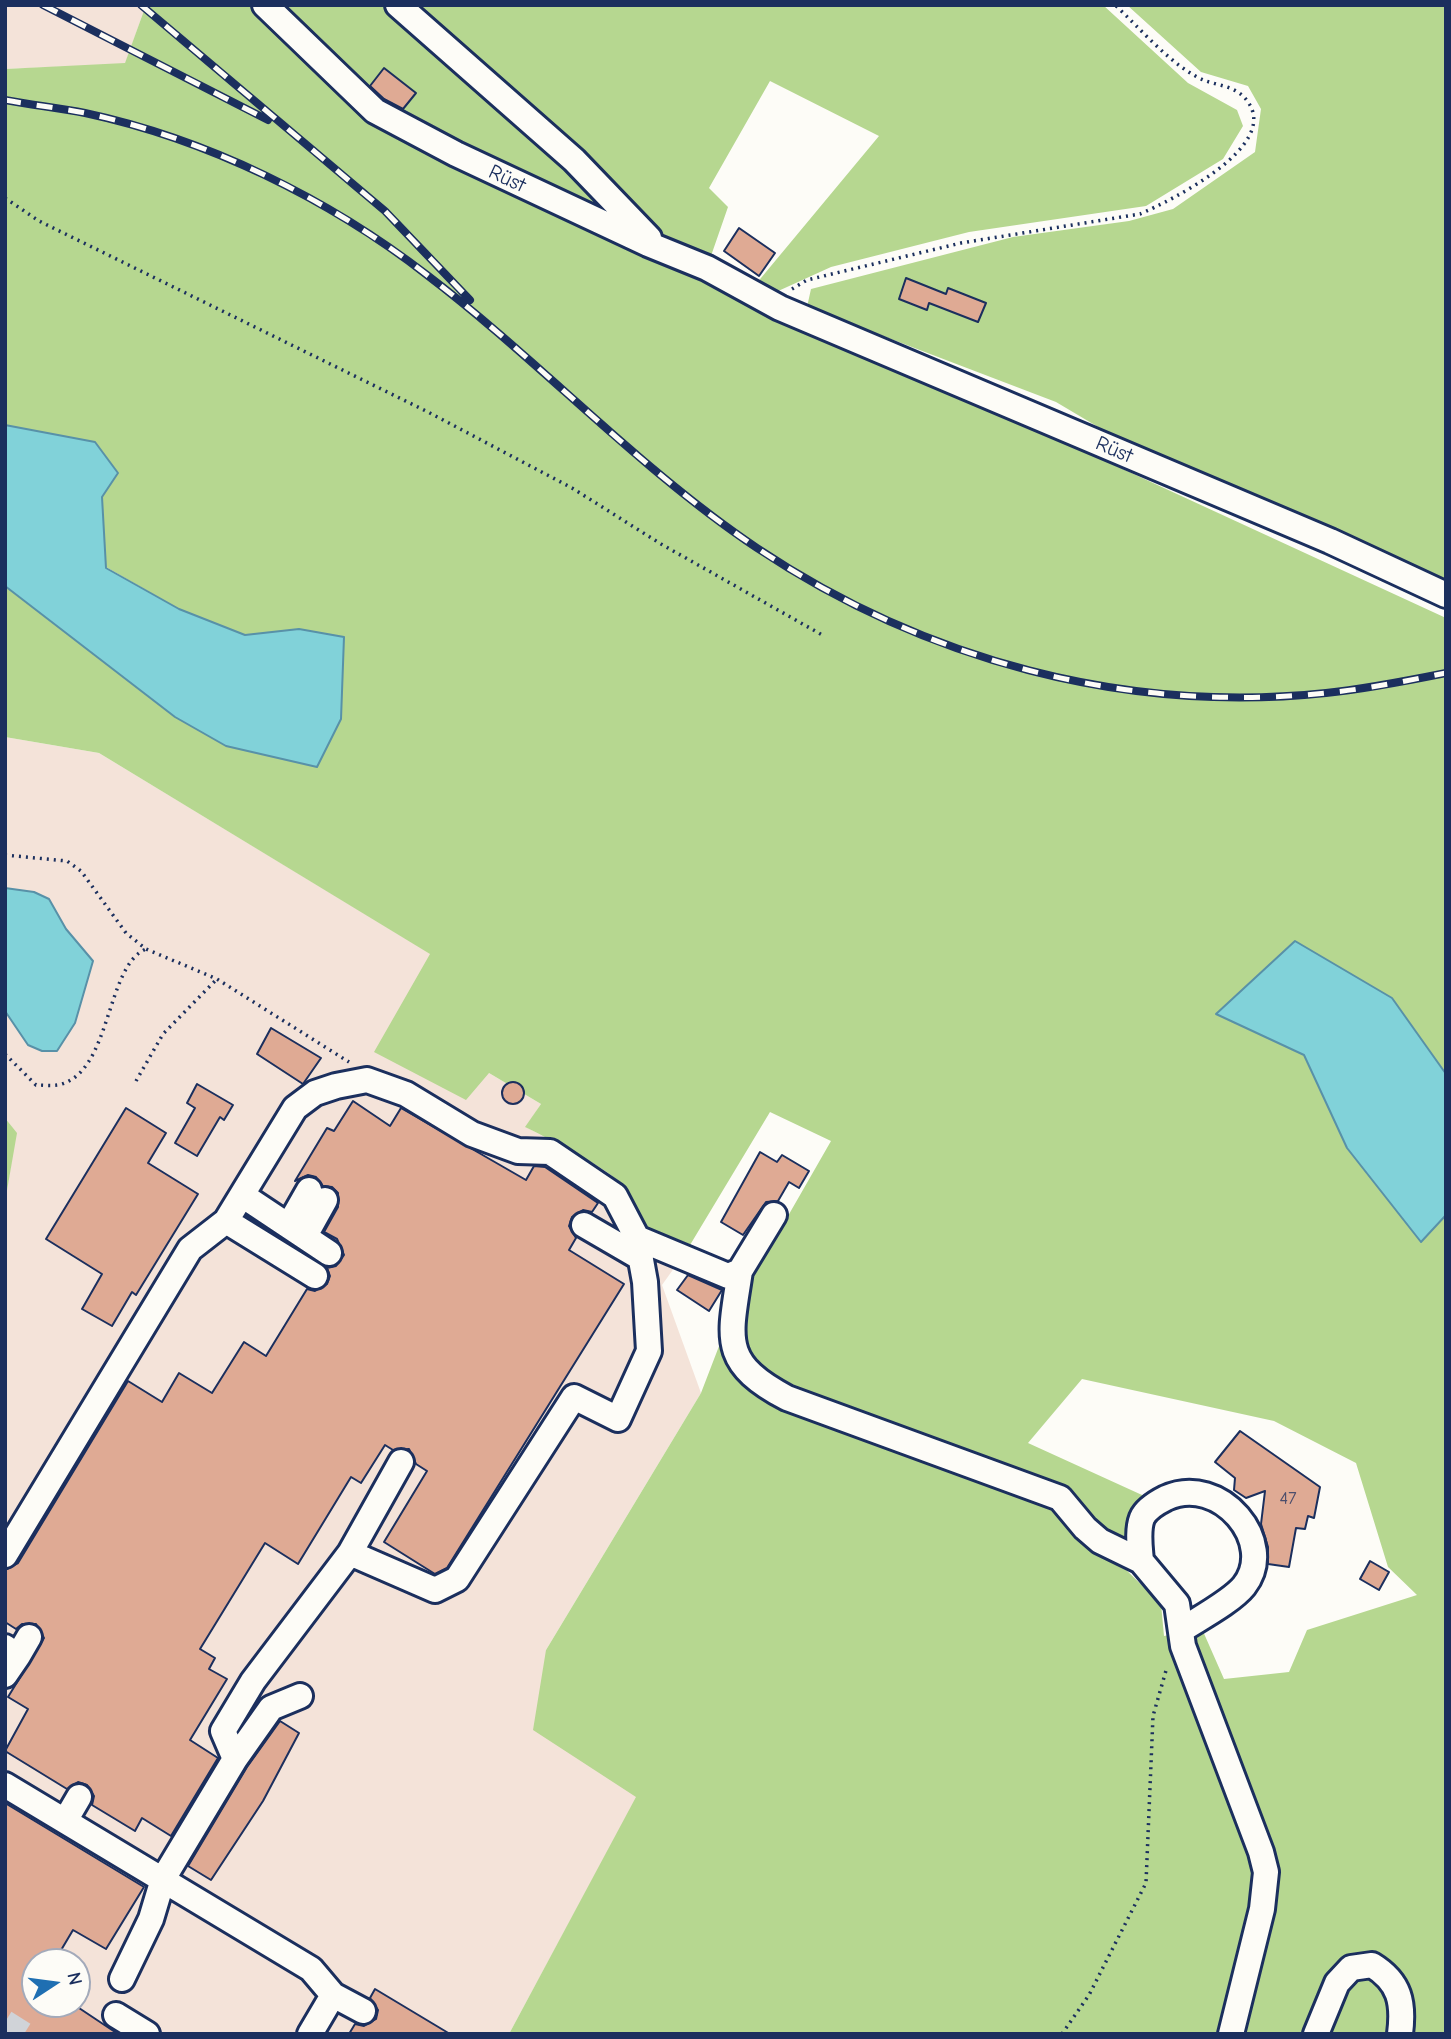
<!DOCTYPE html>
<meta charset="utf-8">
<style>
body{margin:0}
#map{position:relative;width:1451px;height:2039px;overflow:hidden;background:#fdfcf7;font-family:"Comic Neue",sans-serif}
canvas{display:block}
.frame{position:absolute;inset:0;border:7px solid #1b2f5e;pointer-events:none}
.north{position:absolute;left:21px;top:1948px;width:70px;height:70px;box-sizing:border-box;background:#fdfcf7;border:2px solid #a3aaba;border-radius:50%;rotate:77deg;font-size:19px;font-weight:700;line-height:28px;text-align:center;color:#1b2f5e}
.north::after{content:'';display:block;margin:auto;width:24px;height:32px;background:#1f6fb2;clip-path:polygon(50% 0,100% 100%,50% 72%,0 100%)}
</style>
<div id="map">
<canvas width="1451" height="2039"></canvas>
<div class="frame"></div>
<div class="north">N</div>
</div>
<script>
const g = document.querySelector('canvas').getContext('2d');
g.lineJoin = 'round';
function fill(path, color) {
  g.fillStyle = color;
  g.fill(path, 'evenodd');
}
function trace(path, color, width, dash) {
  g.strokeStyle = color;
  g.lineWidth = width;
  g.lineCap = dash ? 'butt' : 'round';
  g.setLineDash(dash || []);
  g.stroke(path);
}
function write(font, color, halo, rows, align = 'center') {
  g.font = font + ' "Comic Neue",sans-serif';
  g.lineWidth = 5;
  g.setLineDash([]);
  g.textBaseline = 'middle';
  g.strokeStyle = halo;
  g.fillStyle = color;
  for (const [text, x, y, turn = 0] of rows) {
    g.save();
    g.translate(x, y);
    g.rotate((+turn || 0) * Math.PI / 180);
    g.textAlign = isNaN(turn) ? turn : align;
    if (halo) g.strokeText(text, 0, 0);
    g.fillText(text, 0, 0);
    g.restore();
  }
}
fill(new Path2D(`
 M5,5H146L125,64L5,69Z
 M5,737L99,753L431,954L489,1073L541,1104L526,1127L574,1153L622,1185L635,1203L642,1224L687,1250L662,1285L701,1393L546,1650L637,1797L509,2034H5V1202L16,1133L5,1118ZM35,1962H77V2004H35Z`), '#f4e3d9');
fill(new Path2D(`
 M146,5H1103L1188,83L1237,110L1243,126L1223,159L1146,206L969,232L831,267L776,292L756,284L879,136L770,81L709,188L728,207L704,276L1446,618V1074L1391,998L1217,1013L1304,1055L1347,1148L1421,1241L1446,1215V2034H509L636,1797L533,1730L546,1650L701,1393L741,1289L761,1263L831,1141L770,1112L687,1250L642,1224C637,1210 633,1195 622,1184C597,1162 555,1142 525,1127L541,1104L489,1073L466,1100L374,1052L430,954L99,753L5,737V586L175,717L299,629L245,635L179,609L106,567L102,497L118,473L95,442L5,425V69L125,63ZM1082,1379L1274,1421L1356,1463L1388,1567L1417,1595L1307,1630L1289,1672L1224,1679L1202,1629L1164,1636L1161,1604L1114,1558L1153,1500L1028,1443Z
 M1127,5H1446V583L1216,497L1056,402L807,307L811,289L1013,237L1129,221L1173,209L1255,152L1261,109L1248,86L1201,72Z
 M5,1118L17,1133L5,1202Z`), '#b6d790');
const water = new Path2D(`
 M5,425L95,442L118,473L102,497L106,568L179,609L245,635L299,629L344,637L341,719L317,767L226,746L175,717L5,586Z
 M5,888L34,892L49,899L66,929L93,961L75,1023L57,1051H42L28,1045L5,1011Z
 M1295,941L1392,998L1446,1074V1215L1421,1242L1347,1148L1304,1055L1216,1014Z`);
fill(water, '#81d2d9');
trace(water, '#5891a8', 2);
const building = new Path2D(`
 M384,68L416,93L403,109L384,99L370,86Z
 M739,228L775,253L759,276L724,251Z
 M906,278L946,294L948,288L986,303L978,322L929,303L927,310L899,299Z
 M271,1028L321,1058L303,1084L257,1054Z
 M502 1093a11 11 0 1 1 22 0a11 11 0 1 1-22 0Z
 M197,1084L233,1105L224,1120L220,1117L197,1156L175,1143L195,1108L187,1103Z
 M353,1101L390,1126L401,1108L526,1180L534,1166L545,1167L598,1203L592,1212L583,1210L572,1217L569,1226L576,1238L569,1250L624,1284L447,1568L435,1574L384,1542L427,1471L416,1464L409,1449L393,1450L385,1445L361,1483L351,1477L298,1564L265,1543L200,1649L215,1658L209,1669L227,1679L190,1740L218,1758L171,1836L142,1818L135,1831L92,1805L94,1796L87,1785L78,1782L67,1789L5,1751L28,1709L8,1697L44,1638L36,1624H22L16,1629L5,1622V1570L18,1563L128,1381L162,1402L179,1373L212,1393L244,1342L266,1356L307,1289L315,1291L327,1284L330,1276L327,1268L336,1266L344,1255L337,1239L324,1232L338,1207V1193L332,1187L323,1186L316,1177L308,1175L295,1181L327,1128L334,1131Z
 M126,1108L166,1133L148,1163L198,1194L136,1295L132,1292L112,1326L82,1309L102,1274L46,1239Z
 M760,1152L777,1162L782,1155L809,1171L799,1188L789,1182L778,1201L766,1202L743,1235L721,1222Z
 M688,1275L722,1290L709,1311L677,1290Z
 M1240,1431L1320,1487L1314,1518L1308,1516L1305,1529L1296,1528L1289,1567L1268,1564V1547L1261,1524L1265,1491L1246,1498L1234,1490L1235,1478L1215,1462Z
 M1370,1561L1389,1572L1379,1590L1360,1579Z
 M280,1721L299,1733L263,1801L211,1880L188,1866L247,1767Z
 M5,1803L144,1887L106,1949L73,1930L54,1962H35V2004H73L118,2034H5Z
 M375,1989L450,2034H349L355,2024L364,2026L376,2019L378,2010L370,1998Z`);
fill(building, '#dfaa94');
trace(building, '#1b2f5e', 2);
trace(new Path2D(`
 M5,2022L24,2034`), '#d0d3d8', 24, [24, 12]);
const minor = new Path2D(`
 M265,5L375,111L456,154L648,244L707,268L780,308L1330,541L1446,595
 M398,5L574,160L649,238
 M242,1195L329,1253
 M226,1221L315,1276
 M289,1225L309,1190
 M584,1225L639,1257
 M305,1236L325,1200
 M637,1238L728,1276L740,1271L774,1215
 M740,1271C730,1338 719,1362 787,1398L1060,1498L1085,1528L1100,1541L1141,1561L1177,1604L1183,1646L1261,1852L1266,1872L1262,1909L1231,2034
 M5,1555L190,1249L226,1221L295,1108L315,1093L336,1086L367,1080L406,1094L472,1134L518,1151L550,1152L615,1196L637,1238L645,1282L649,1351L618,1419L574,1397L457,1579L435,1590L350,1553L401,1462
 M1141,1561C1140,1548 1137,1531 1142,1518C1146,1509 1158,1502 1166,1498C1220,1473 1278,1543 1244,1586C1232,1601 1200,1618 1183,1629
 M5,1647L18,1656L5,1675
 M18,1656L29,1637
 M235,1759L223,1731L253,1681L350,1553
 M5,1785L311,1969L333,1995L310,2034
 M65,1821L79,1797
 M122,1979L151,1919L163,1879L235,1759L271,1708L300,1696
 M333,1995L363,2011
 M116,2015L147,2034
 M1316,2034L1337,1983L1351,1968L1372,1965C1400,1982 1404,2003 1400,2034`);
trace(minor, '#1b2f5e', 30);
trace(new Path2D(`
 M5,198L39,221L428,412L572,488L661,544L824,636
 M792,289L807,280L961,243L1140,214C1170,201 1280,147 1248,102C1238,87 1221,86 1206,81C1174,69 1140,28 1115,5
 M5,855L67,861L81,871L126,933L146,949L217,979L349,1062
 M5,1054L36,1085C43,1085 51,1086 58,1085C112,1074 105,966 146,949
 M136,1081L163,1034L217,979
 M1062,2034L1089,1995L1146,1883L1153,1716L1167,1667`), '#1b2f5e', 3.5, [2, 5]);
trace(minor, '#fdfcf7', 24);
const rail = new Path2D(`
 M43,5L268,120
 M141,5L385,211L470,300
 M5,100C32,105 59,108 85,113C207,139 329,199 427,275C540,361 639,469 757,548C925,660 1125,714 1326,693C1366,689 1406,681 1446,673`);
trace(rail, '#1b2f5e', 8);
trace(rail, '#fdfcf7', 5, [16]);
write('18px', '#4c4e6c', null, [
 ["47",1288,1499]
]);
write('21px', '#1b2f5e', '#fdfcf7', [
 ["Rüst",507,179,25],
 ["Rüst",1114,450,23]
]);
</script>
